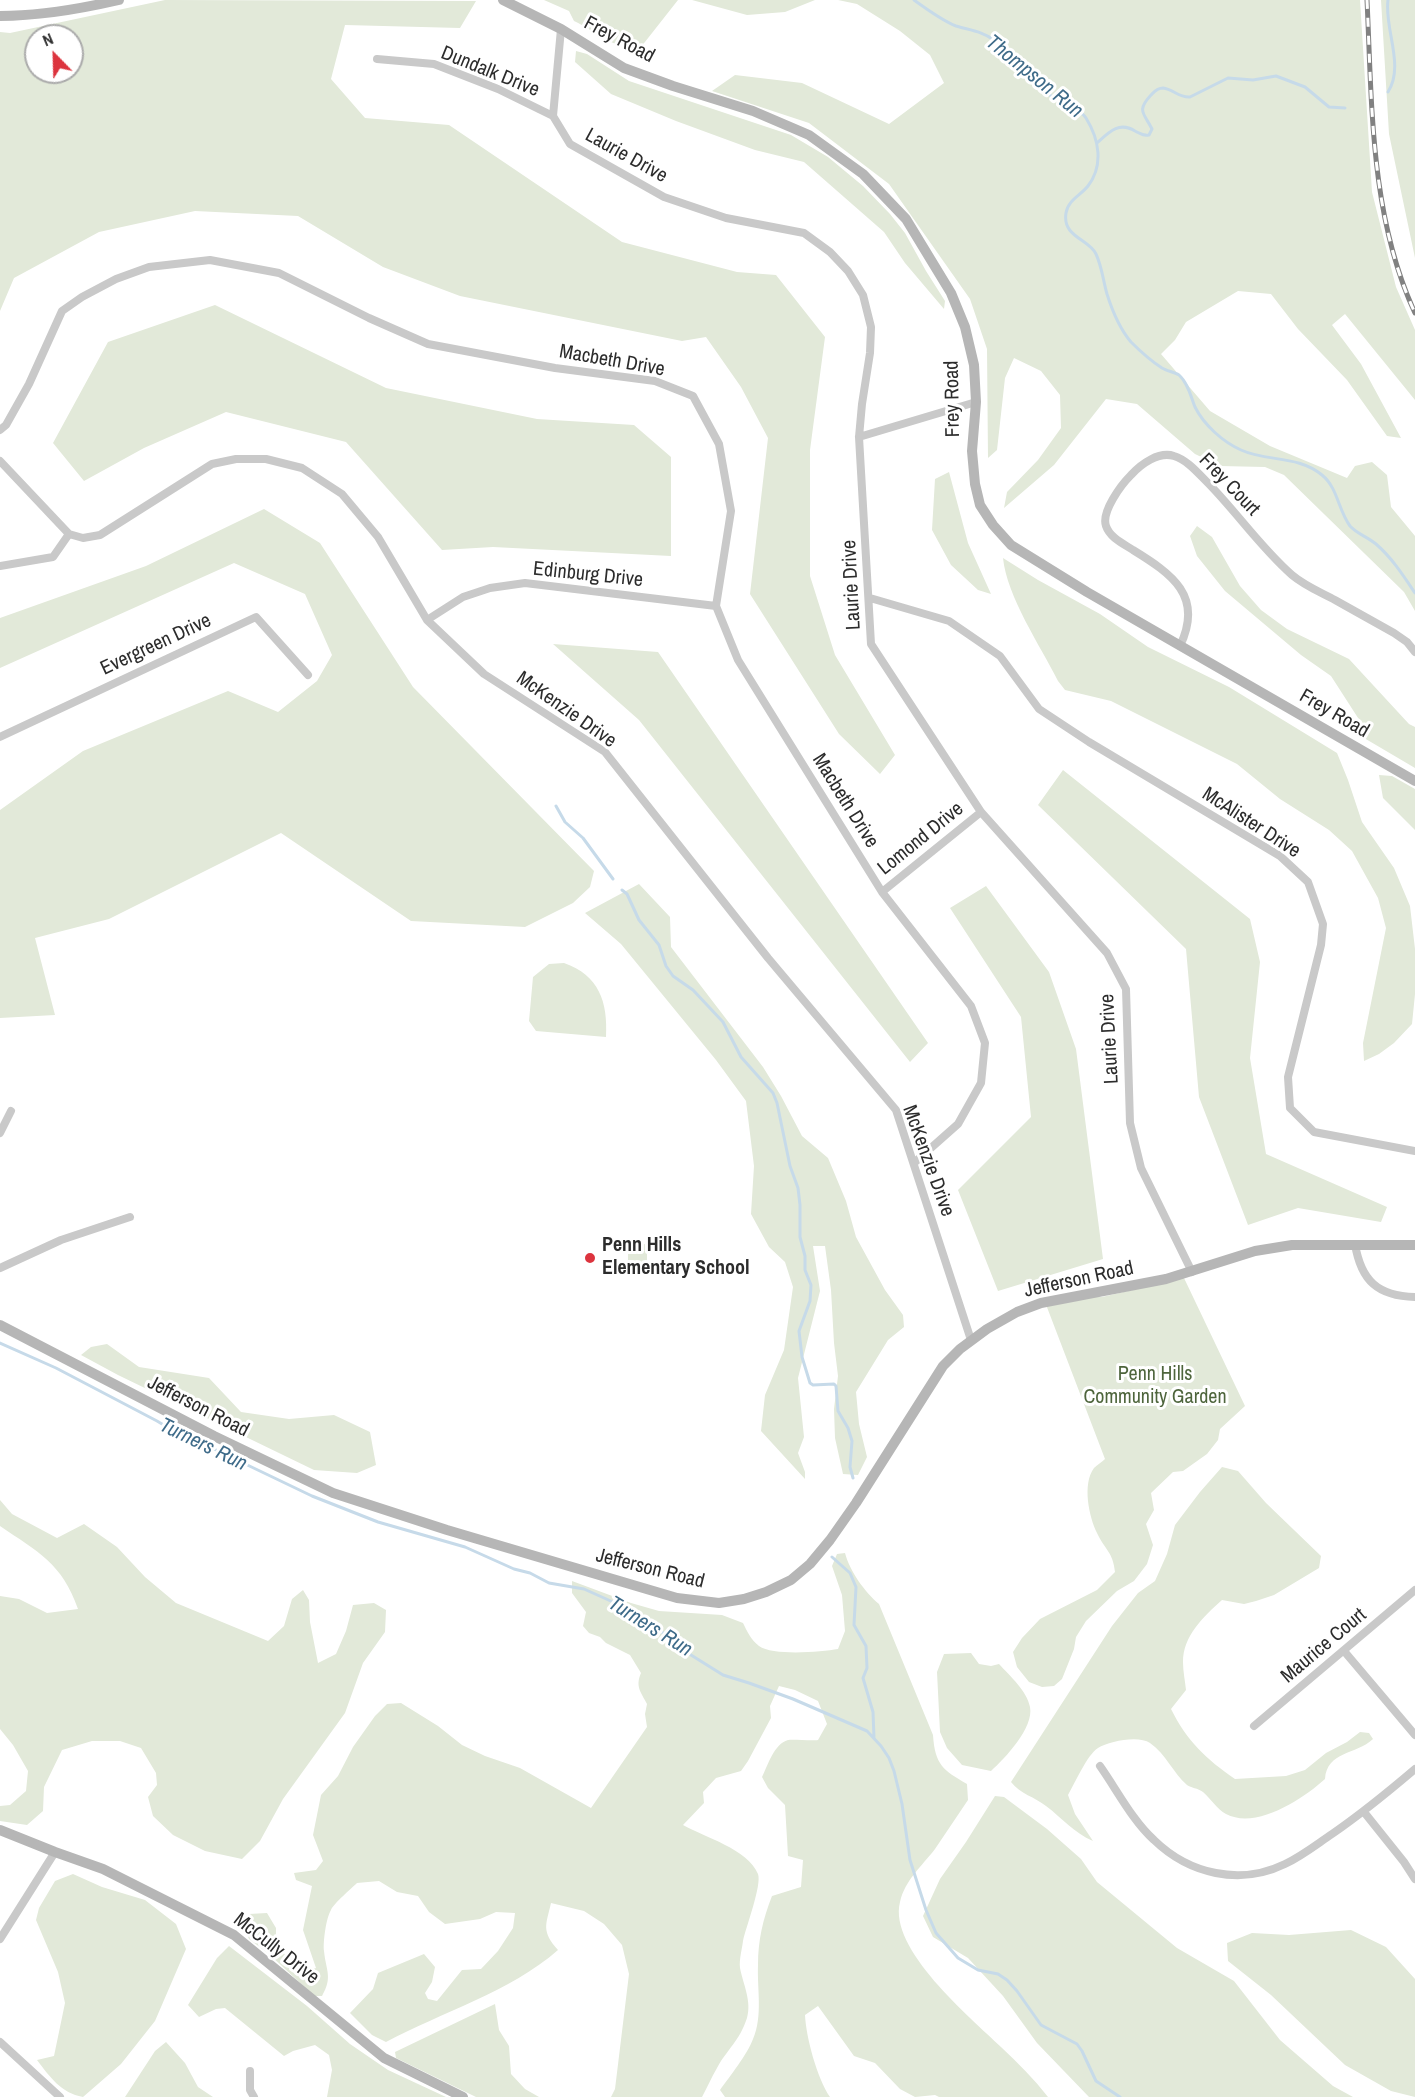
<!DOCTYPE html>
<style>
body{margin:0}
#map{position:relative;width:1415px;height:2097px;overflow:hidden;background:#fff;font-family:"Archivo Narrow",sans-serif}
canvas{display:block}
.north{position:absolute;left:24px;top:24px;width:60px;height:60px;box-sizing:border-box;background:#fff;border:2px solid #ababab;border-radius:50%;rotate:337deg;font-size:16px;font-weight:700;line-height:24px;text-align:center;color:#2c2c2c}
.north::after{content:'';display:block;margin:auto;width:21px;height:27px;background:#dc343e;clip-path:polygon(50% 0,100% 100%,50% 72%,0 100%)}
</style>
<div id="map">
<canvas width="1415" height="2097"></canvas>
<div class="north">N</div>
</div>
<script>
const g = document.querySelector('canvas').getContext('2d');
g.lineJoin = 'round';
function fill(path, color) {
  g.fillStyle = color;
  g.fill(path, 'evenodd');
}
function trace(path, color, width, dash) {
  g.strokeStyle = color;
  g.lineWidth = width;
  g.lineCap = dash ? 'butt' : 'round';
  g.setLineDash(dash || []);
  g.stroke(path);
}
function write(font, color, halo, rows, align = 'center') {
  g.font = font + ' "Archivo Narrow",sans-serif';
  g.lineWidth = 6;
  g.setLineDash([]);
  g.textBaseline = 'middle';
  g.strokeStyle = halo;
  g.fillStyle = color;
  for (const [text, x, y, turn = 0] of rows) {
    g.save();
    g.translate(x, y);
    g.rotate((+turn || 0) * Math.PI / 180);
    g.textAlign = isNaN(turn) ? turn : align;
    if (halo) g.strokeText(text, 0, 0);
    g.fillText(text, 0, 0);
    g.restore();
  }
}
fill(new Path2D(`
 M165,0L476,1L460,28L345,25L331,79L365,118L449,125L622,242L737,272L776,275L825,337L810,450V576L835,655L895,755L880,774L839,734L750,594L768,438L741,387L706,337L682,341L460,296L383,267L298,216L195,211L99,232L14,278L0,311V32L10,33ZM36,36H72V72H36Z
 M544,0H678L641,47C616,52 596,31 574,21L569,11Z
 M692,0H815L785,12L747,15Z
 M838,0H1360L1372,192L1396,287L1415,330V400L1345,314L1332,325L1361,364L1401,438L1387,436L1347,380L1298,329L1271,294L1238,291L1186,322L1175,340L1161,354L1210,411L1270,446L1347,478L1355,466L1372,462L1387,475L1391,507L1415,536V611L1404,592L1284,475L1265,467L1220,466L1195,454L1137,404L1106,399L1054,465L1004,508L1007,492L1038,460L1061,428L1060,395L1041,371L1014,358L1005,378L997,450L988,458L987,349L970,299L889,184L809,123L712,91L735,75L802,83L889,124L944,83L930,55L900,31L857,4Z
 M1381,0H1415V258L1389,134Z
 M576,51L587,54L629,81L791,135L828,157L863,186L890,214L905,233L926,271L945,301L944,309L905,263L884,232L804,162L755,150L676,121L611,94L575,62Z
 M215,305L386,388L537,419L634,425L671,457V556L493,547L442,550L346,442L226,412L144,448L84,481L53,443L108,342Z
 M949,472L968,543L991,594L978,590L951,565L932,530L935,479Z
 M264,509L320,543L413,687L594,871L590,887L573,903L525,927L411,921L281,833L109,919L35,938L55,1015L0,1018V810L83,751L228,691L278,712L317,681L332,655L305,594L234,563L0,668V618L146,566Z
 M1197,526L1212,537L1240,586L1261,610L1287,629L1349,659L1409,724L1415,727V768L1359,735L1360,721L1331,676L1301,655L1225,591L1197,556L1190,536Z
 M1003,558L1038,580L1100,614L1148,647L1229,687L1337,753L1348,780L1362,822L1394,868L1410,906L1415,949V994L1412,1024L1394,1043L1379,1054L1364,1061L1363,1043L1386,928L1378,898L1352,851L1329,830L1280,799L1237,764L1111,701L1065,690L1058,681C1040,645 1007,597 1003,558Z
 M553,644L658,652L928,1043L910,1062L639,720Z
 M1063,770L1250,919L1260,962L1250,1058L1266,1154L1387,1207L1381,1222L1298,1208L1248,1225L1199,1097L1186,949L1038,805Z
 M1379,775L1392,776L1415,789V830L1383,798Z
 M639,884L670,917L671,947L763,1067L781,1096L802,1136L828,1158L846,1201L856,1237L885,1290L903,1315L904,1327L888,1340L856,1392L859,1424L867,1457L858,1475L843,1474L835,1438L834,1409L838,1376L834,1343L831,1290L825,1246H813L820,1291L798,1378L804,1437L798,1453L805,1472V1479L761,1431L765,1395L784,1350L793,1287L785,1262L769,1247L751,1214L754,1166L746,1101L716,1060L621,944L585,913Z
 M986,886L1049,972L1076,1049L1103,1259L998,1291L958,1190L1031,1117L1021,1017L950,908Z
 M564,963C599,975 608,1002 606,1037L536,1031L529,1021L533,977L549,964Z
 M647,1244V1275L628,1276V1245Z
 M1184,1278L1245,1406L1220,1429L1218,1440L1207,1454L1183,1471L1173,1472L1151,1493L1154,1510L1146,1524L1153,1545L1147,1564L1134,1581L1117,1591L1086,1621L1076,1637L1074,1649L1062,1679L1054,1686L1042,1687L1029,1682L1017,1667L1013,1652L1022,1638L1040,1619L1097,1590L1115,1572C1113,1552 1105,1550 1097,1533C1089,1517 1082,1484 1094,1468C1097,1465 1102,1462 1105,1459L1045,1302L1079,1296L1102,1297Z
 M107,1344L139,1367L209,1378L241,1412L289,1419L334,1415L370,1432L376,1465L357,1473L314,1470L118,1375L81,1355L91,1347Z
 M1222,1467L1238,1471L1266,1503L1321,1556L1319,1568L1274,1595L1256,1601L1244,1604L1222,1600C1203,1617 1183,1636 1183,1662C1183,1671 1185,1681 1186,1690L1171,1709C1187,1741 1206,1759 1235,1779L1286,1776L1305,1770L1326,1753L1347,1742L1360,1732L1369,1733L1373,1739C1356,1755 1327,1751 1325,1779C1303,1799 1256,1830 1226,1814C1217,1809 1211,1799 1203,1792C1198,1788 1191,1788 1187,1785C1173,1773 1166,1754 1150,1743C1139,1735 1109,1741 1098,1748C1087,1755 1075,1783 1068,1795L1075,1814L1093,1841C1074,1833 1062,1818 1046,1806C1035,1797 1020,1794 1011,1782L1112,1626L1138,1593L1155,1581L1167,1554L1175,1525L1200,1492Z
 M0,1500L12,1514L57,1538L84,1524L117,1547L145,1577L176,1603L268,1641L284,1626L292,1599L303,1590L309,1600L310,1622L318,1663L336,1654L346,1631L353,1605L374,1603L386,1610L385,1632L363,1663L345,1713L283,1799L260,1841L242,1859L205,1851L173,1835L153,1816L148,1797L157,1785L156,1773L141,1748L120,1741H92L62,1750L44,1787L43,1811L27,1825L0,1821V1806L10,1805L26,1791L28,1771L13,1745L0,1729V1596L19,1599L47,1613L78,1609C62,1563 38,1552 0,1526Z
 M845,1553C850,1572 865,1592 879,1604L933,1735C935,1765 943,1770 967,1784L968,1800C957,1816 946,1833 935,1849C922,1866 905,1880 900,1902C888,1949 970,2017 1001,2047C1018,2063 1034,2079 1048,2097H939L935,2095L915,2097L900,2089L875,2063L854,2056L818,2006L805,2015C806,2037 817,2078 830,2097H725L720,2090C730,2076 747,2055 753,2039C763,2016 757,1989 758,1965C758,1940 763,1919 772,1896L801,1887L803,1860L788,1856L785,1805L768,1788L762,1777C768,1765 774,1744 788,1740C792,1739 811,1741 818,1740L827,1724L818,1701L795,1690L779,1686L770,1706L771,1718L748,1761L741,1771L716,1778L703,1792L704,1803L683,1825C704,1837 748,1849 758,1874C762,1885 746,1927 743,1941C742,1949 739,1960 740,1968C743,1984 752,2001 747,2018C739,2042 728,2048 717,2068C711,2078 707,2088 702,2097H611L615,2089L629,1974L622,1945L604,1924L584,1911L551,1903C546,1925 541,1931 558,1950C510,1992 442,2012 386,2042L372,2035L350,2013L373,1989L378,1973L424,1954L435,1967L432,1982L425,1993L428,1999L437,2001L462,1970L481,1969L498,1951L513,1928L515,1913L496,1912L480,1919L445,1924L429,1912L418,1896L397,1892L379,1881L357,1883C351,1889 334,1903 331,1910C326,1918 323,1942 324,1951C326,1971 333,1977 322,1996H314L269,1954L249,1939L244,1928L249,1914L267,1913L276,1928V1943L287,1957L304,1972L316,1968L303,1930L312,1886L296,1880L294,1873L316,1870L323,1861L313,1835L321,1795L338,1776L353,1747L375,1716L387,1704L401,1703L438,1726L462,1745L485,1756L520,1768L591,1808L647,1727L645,1714L647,1704C641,1692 635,1687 641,1673L630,1655L606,1643L600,1637L589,1633L583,1626L586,1612L572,1593V1581L631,1603L659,1611L722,1615L743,1623C747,1631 751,1640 759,1646C773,1656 821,1652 838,1649L845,1631L842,1595L832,1566L837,1554Z
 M971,1653L979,1664L991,1666L999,1664C1010,1676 1027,1691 1030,1707C1034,1728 1005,1758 991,1771L962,1765L947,1748L940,1732L937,1672L944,1654Z
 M995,1796L1004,1797L1047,1829L1081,1859L1097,1882L1177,1948L1234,1981L1280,2040L1333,2086L1353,2097H1089L1037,2043L1003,1996L968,1958L933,1937L923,1916L940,1879L966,1842Z
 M73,1874L102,1887L145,1900L176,1924L186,1949L155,2021L121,2064L83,2097C61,2093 50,2077 37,2060L54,2056L65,2003L58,1972L36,1920L39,1908L55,1881Z
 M1351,1930L1386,1947L1415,1979V2097L1391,2091L1345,2065L1271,1995L1228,1961L1227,1943L1252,1933L1289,1935Z
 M229,1946L307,2006L350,2044L388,2070L446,2097H327L332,2070L329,2055L315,2045L293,2051L284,2056L225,2008L216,2009L199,2017L188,2005L217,1958Z
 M495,2004L499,2030L509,2046L511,2074L525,2089L539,2097H476L396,2058L395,2052Z
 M166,2042L185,2063L198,2087L213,2097H125L155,2051Z`), '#e2e9d9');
trace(new Path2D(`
 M914,0C925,8 943,21 956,26C969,30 982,31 994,40C1015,55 1027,80 1048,94C1060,102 1078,106 1086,118C1099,139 1104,165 1088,186C1081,195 1068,200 1066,213C1062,237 1089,239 1096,254C1102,267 1103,280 1107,294C1112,310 1120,329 1131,342C1140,351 1151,361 1162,368C1167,371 1174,372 1179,375C1188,383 1191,397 1195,407C1204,425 1223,442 1241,450C1267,462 1298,455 1322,475C1338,488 1338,510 1350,526C1357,534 1368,537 1376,544C1392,558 1403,575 1415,593
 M1388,0C1384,29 1405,65 1388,92
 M1097,143C1109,132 1119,121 1135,131C1141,134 1143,136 1149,135L1152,129C1144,113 1136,111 1151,95C1154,92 1157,88 1163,88C1173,89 1179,98 1190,97L1228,78L1253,80L1276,76L1305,87L1329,107L1345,108
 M556,806L565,822L583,838L613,879
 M622,890L627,894L639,920L659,945L666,966L673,976L693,990L723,1022L741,1057L773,1093L777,1103L790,1166L798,1188L800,1205V1237L805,1256V1270L811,1285L810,1301L799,1331L802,1357L810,1383L813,1385L834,1384L836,1386L838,1411L848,1428L852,1441L850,1467L853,1478
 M0,1343L56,1368L157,1421L182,1436L214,1449L312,1496L378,1522L465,1547L514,1569L530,1573L549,1583L584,1589L624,1607L650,1622L683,1650L723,1675L749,1683L793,1699L867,1731L881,1746L889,1758L894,1771L902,1804L910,1860L926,1910L936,1933L958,1958L978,1970L998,1974L1007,1980L1017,1991L1041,2025L1077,2044L1082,2051L1096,2081L1120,2097
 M832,1557L850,1573L856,1587L854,1625L866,1646L867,1668L863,1678L873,1712L874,1738`), '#c6dae9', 3);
trace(new Path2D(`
 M561,29L553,116L570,144L664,197L726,218L804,233L830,252L848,271L863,295L871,327L870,353L862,404L859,437L871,644L981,812L1107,953L1126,989L1130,1123L1141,1168L1192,1272
 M377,59L434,64L498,89L553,116
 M0,430L6,425L29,384L62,311L82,297L116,279L149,267L210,260L279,273L369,318L428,344L555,368L655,381L693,396L719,444L731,511L716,606L738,660L882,892L971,1006L985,1043L981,1083L958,1124L914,1163
 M859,437L976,402
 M0,461L69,534L83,538L100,535L212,464L236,459H266L302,468L342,494L378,537L427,620L484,674L605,752L768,958L896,1110L971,1340
 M0,566L53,557L69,534
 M870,598L949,621L1000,656L1039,709L1089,742L1280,856L1308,882L1323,924L1321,945L1288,1077L1290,1108L1314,1132L1415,1151
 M427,620L463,597L490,588L525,583L716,606
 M1180,646C1204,596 1172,574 1133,550C1124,544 1110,538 1106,526C1101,512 1121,485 1131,475C1141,464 1159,451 1174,456C1187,460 1197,472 1206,481C1236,511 1260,547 1292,575C1305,586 1320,592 1335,600C1355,611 1374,622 1394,633L1407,642L1415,652
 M0,737L256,617L308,675
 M882,892L981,812
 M0,1133L11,1111
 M1355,1244C1361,1281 1378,1296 1415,1297
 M0,1268L61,1240L130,1217
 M1344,1651L1415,1735
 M1254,1726L1415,1590
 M1100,1766C1117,1790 1132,1820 1154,1840C1189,1874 1240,1886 1285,1864C1302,1856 1317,1844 1332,1834C1361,1814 1388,1792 1415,1769
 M1364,1812L1404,1862L1415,1879
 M0,1939L55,1852
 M0,2042L60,2097
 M250,2071V2090L254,2097`), '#c9c9c9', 8);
trace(new Path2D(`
 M503,0L561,29L624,68L673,86L753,111L809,135L863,174L906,219L951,293L965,327L974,365L976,402L972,451L975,484L980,505L993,525L1011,545L1087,592L1415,781
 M0,16C41,16 80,9 119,0
 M0,1325L214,1436L333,1493L447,1530L677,1598L719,1603L744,1599L766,1592L791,1580L810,1564L830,1540L856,1503L943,1366L960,1349L987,1329L1017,1312L1041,1303L1166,1279L1255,1251L1292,1245H1415
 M0,1830L55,1852L103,1869L234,1935L384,2058L463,2097`), '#b6b6b6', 10);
const rail = new Path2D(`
 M1367,0C1372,104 1370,216 1415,313`);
trace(rail, '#818181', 5);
trace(rail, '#fff', 3, [9]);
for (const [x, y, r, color] of [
 [590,1258,6,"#dc343e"]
]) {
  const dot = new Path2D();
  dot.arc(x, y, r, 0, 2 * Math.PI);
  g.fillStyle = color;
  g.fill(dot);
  trace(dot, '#fff', 2);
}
write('20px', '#2c2c2c', '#fff', [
 ["Frey Road",619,40,28],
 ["Dundalk Drive",490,72,22],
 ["Laurie Drive",626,156,29],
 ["Macbeth Drive",612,361,10],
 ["Frey Road",953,399,-91],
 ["Frey Court",1229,485,46],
 ["Edinburg Drive",588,575,6],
 ["Laurie Drive",852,585,-93],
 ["Evergreen Drive",156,645,-25],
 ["McKenzie Drive",566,710,35],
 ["Frey Road",1334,714,30],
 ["Macbeth Drive",845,801,58],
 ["McAlister Drive",1251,823,33],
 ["Lomond Drive",921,839,-39],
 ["Laurie Drive",1110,1039,-93],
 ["McKenzie Drive",928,1161,70],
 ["Jefferson Road",1079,1280,-12],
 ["Jefferson Road",198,1407,27],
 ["Jefferson Road",650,1569,14],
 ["Maurice Court",1324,1646,-40],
 ["McCully Drive",276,1949,38]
]);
write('bold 20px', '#2c2c2c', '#fff', [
 ["Penn Hills",602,1246],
 ["Elementary School",602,1269]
], 'left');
write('20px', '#4e653c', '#fff', [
 ["Penn Hills",1155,1375],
 ["Community Garden",1155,1398]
]);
write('italic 21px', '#3e6b89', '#fff', [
 ["Thompson Run",1034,77,39],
 ["Turners Run",203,1445,26],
 ["Turners Run",650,1627,32]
]);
</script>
